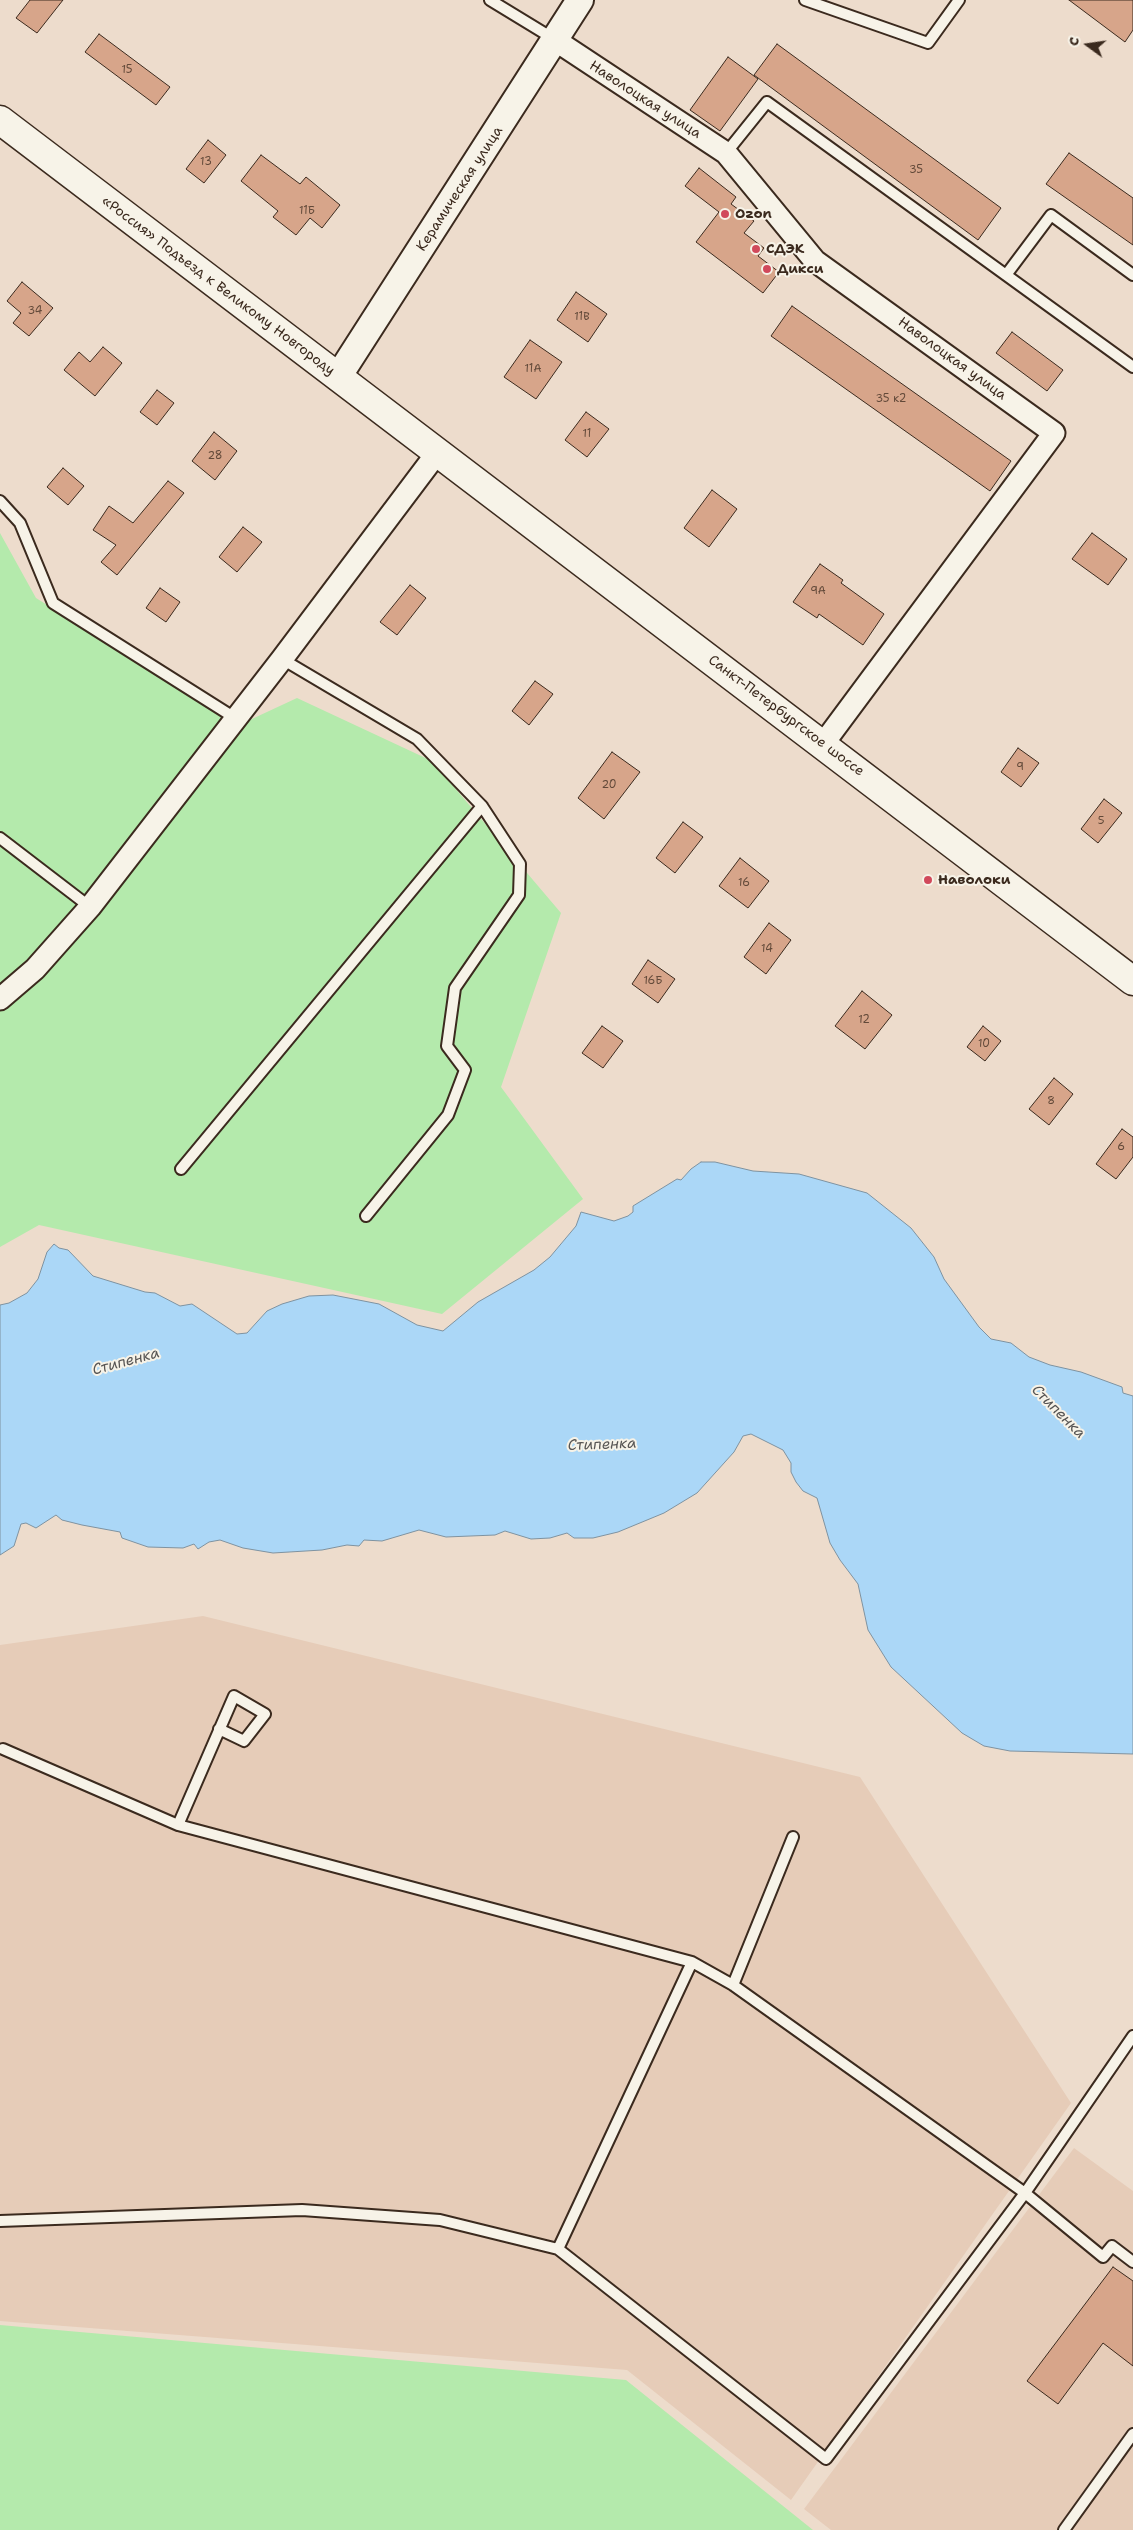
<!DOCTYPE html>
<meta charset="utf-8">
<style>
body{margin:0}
#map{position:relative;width:1133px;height:2530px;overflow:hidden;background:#eddccc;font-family:"Shantell Sans",sans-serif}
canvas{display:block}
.north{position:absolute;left:1063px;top:20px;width:50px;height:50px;-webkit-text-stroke:4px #f7f3e8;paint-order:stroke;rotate:284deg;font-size:14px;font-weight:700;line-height:20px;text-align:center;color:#3b2a1e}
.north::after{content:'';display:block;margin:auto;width:18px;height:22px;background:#3b2a1e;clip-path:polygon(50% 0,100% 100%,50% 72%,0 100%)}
</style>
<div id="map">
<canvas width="1133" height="2530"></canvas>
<div class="north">С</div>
</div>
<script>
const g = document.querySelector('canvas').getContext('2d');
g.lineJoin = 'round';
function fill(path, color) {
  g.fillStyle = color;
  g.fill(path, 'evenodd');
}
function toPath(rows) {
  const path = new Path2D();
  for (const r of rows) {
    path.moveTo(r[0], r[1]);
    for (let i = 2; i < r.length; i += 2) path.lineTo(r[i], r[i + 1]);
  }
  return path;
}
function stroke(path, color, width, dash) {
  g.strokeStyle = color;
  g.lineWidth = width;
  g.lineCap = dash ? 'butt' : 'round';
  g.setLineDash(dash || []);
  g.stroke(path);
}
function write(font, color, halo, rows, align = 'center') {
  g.font = font + ' "Shantell Sans",sans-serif';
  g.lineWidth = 4;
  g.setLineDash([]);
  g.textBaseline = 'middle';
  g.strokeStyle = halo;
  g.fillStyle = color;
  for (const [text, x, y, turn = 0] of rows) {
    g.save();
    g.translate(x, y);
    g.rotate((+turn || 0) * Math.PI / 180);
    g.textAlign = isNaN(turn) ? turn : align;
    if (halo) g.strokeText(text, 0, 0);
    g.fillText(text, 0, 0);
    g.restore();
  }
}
fill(toPath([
 [203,1616,860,1777,1071,2103,791,2500,627,2370,0,2321,0,1645],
 [1074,2148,1133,2191,1133,2530,831,2530,804,2509]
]), '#e6ccb8');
fill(toPath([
 [0,533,36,598,239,725,297,698,432,761,561,913,501,1087,583,1199,442,1314,39,1225,0,1247],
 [0,2325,626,2380,813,2530,0,2530]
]), '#b4eaac');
const water = toPath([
 [701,1162,715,1162,753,1171,799,1174,867,1193,911,1228,934,1257,944,1279,979,1327,991,1339,1011,1343,1029,1357,1050,1365,1081,1372,1122,1387,1123,1393,1133,1396,1133,1754,1010,1751,984,1746,962,1733,891,1667,868,1630,858,1584,840,1560,830,1543,817,1498,803,1491,796,1482,791,1472,791,1463,783,1450,751,1434,743,1436,734,1452,697,1493,664,1513,618,1532,593,1538,574,1538,567,1533,550,1538,531,1539,505,1531,495,1535,446,1537,419,1530,382,1541,364,1540,359,1546,347,1545,322,1550,273,1553,243,1548,220,1540,209,1542,198,1549,194,1544,183,1548,148,1547,122,1538,120,1532,82,1525,62,1520,56,1515,36,1528,26,1523,21,1524,14,1546,0,1555,0,1305,9,1303,27,1293,38,1279,47,1252,54,1244,59,1248,68,1250,93,1276,145,1292,155,1293,180,1306,192,1304,237,1334,247,1333,267,1311,282,1304,309,1296,333,1295,379,1304,417,1325,443,1331,478,1302,534,1270,550,1257,576,1226,581,1212,614,1221,628,1216,633,1212,633,1206,677,1179,681,1180,691,1169,701,1162]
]);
fill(water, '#abd7f7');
stroke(water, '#7e92a0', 1);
const building = toPath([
 [30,0,63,0,37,33,16,18,30,0],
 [1069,0,1133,0,1133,30,1125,42,1069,0],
 [99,34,170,87,156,105,85,52,99,34],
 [777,44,1001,208,978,240,754,75,777,44],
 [728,57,758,79,720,131,690,110,728,57],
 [208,140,226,155,204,183,186,169,208,140],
 [1069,153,1133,198,1133,245,1046,184,1069,153],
 [261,155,300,184,306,177,340,205,322,228,310,218,296,235,273,217,278,211,241,181,261,155],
 [699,168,736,197,731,204,754,221,744,233,764,248,758,256,779,272,763,293,696,242,719,212,685,186,699,168],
 [22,282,53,308,29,336,13,323,21,313,7,301,22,282],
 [576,292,607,314,588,342,557,320,576,292],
 [792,306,1011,461,990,491,771,336,792,306],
 [1012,332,1063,370,1047,391,996,353,1012,332],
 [530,340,562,362,536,399,504,377,530,340],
 [103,347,122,363,95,396,64,370,79,352,90,362,103,347],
 [157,390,174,403,157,425,140,412,157,390],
 [586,412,609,429,587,457,565,440,586,412],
 [214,432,237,451,215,480,192,461,214,432],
 [63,468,84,486,68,505,47,487,63,468],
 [168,481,184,493,117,575,101,562,116,545,93,530,109,506,133,523,168,481],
 [712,490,737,509,709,547,684,528,712,490],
 [243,527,262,542,237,572,219,557,243,527],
 [1092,533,1127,559,1108,585,1072,559,1092,533],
 [820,564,843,580,841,583,884,614,863,645,819,614,817,618,793,602,820,564],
 [410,585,426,598,397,635,380,622,410,585],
 [160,588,180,602,166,622,146,608,160,588],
 [535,681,553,694,529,725,512,711,535,681],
 [1018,748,1039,763,1021,787,1001,772,1018,748],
 [612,752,640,772,604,819,578,798,612,752],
 [1104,799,1122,813,1098,843,1081,829,1104,799],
 [683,822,703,837,675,873,656,858,683,822],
 [740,858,769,881,748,908,719,886,740,858],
 [769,923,791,940,766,974,744,957,769,923],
 [648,960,675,979,658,1003,632,984,648,960],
 [862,991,892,1015,865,1049,835,1026,862,991],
 [602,1026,623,1041,603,1068,582,1053,602,1026],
 [983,1026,1001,1041,985,1061,967,1047,983,1026],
 [1054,1078,1073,1094,1049,1125,1029,1109,1054,1078],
 [1122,1129,1133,1137,1133,1157,1116,1179,1096,1164,1122,1129],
 [1113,2267,1133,2281,1133,2366,1103,2343,1058,2404,1027,2381,1113,2267]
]);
fill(building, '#d7a58a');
stroke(building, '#3b2a1e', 1);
const service = toPath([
 [490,0,554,39],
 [805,0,928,43,959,0],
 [726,153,767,102,1133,367],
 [1006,275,1051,215,1133,275],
 [0,501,20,523,53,603,235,718],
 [282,659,417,739,482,806,520,864,519,895,455,988,447,1046,465,1070,448,1115,366,1216],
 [0,838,90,907],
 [181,1169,482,806],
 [3,1749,178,1825,692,1962,733,1985,1025,2193,1103,2257,1112,2246,1133,2262],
 [178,1825,234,1696,265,1714,244,1741,219,1729],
 [733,1985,793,1837],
 [0,2221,302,2210,440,2220,558,2249,826,2459,1025,2193,1133,2036],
 [558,2249,692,1962],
 [1064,2530,1133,2434]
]);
const minor = toPath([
 [555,40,726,153,815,261,1054,433,823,744],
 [0,999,35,969,90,907,282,659,437,453]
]);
const tertiary = toPath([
 [338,377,580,0]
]);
const primary = toPath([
 [0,120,1133,981]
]);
stroke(service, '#3b2a1e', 14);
stroke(minor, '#3b2a1e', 25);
stroke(tertiary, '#3b2a1e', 30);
stroke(primary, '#3b2a1e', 31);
stroke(service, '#f7f3e8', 10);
stroke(minor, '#f7f3e8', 21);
stroke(tertiary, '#f7f3e8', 26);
stroke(primary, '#f7f3e8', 28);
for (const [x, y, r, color] of [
 [725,214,5,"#d1495b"],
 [756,249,5,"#d1495b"],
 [767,269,5,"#d1495b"],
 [928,880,5,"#d1495b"]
]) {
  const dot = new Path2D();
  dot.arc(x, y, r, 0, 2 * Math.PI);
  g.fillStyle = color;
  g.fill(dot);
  stroke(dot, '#f7f3e8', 2);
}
write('11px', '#624939', null, [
 ["15",127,70],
 ["13",206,162],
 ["35",916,170],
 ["11Б",307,211],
 ["34",35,311],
 ["11В",582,317],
 ["11А",533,369],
 ["35 к2",891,399],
 ["11",587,434],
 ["28",215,456],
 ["9А",818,591],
 ["9",1020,767],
 ["20",609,785],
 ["5",1101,821],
 ["16",744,883],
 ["14",767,949],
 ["16Б",653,981],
 ["12",864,1020],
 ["10",984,1044],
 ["8",1051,1101],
 ["6",1121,1147]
]);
write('14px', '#3b2a1e', '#f7f3e8', [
 ["Наволоцкая улица",645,100,33],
 ["Керамическая улица",460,189,-57],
 ["«Россия» Подъезд к Великому Новгороду",218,286,37],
 ["Наволоцкая улица",952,359,36],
 ["Санкт-Петербургское шоссе",786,716,37]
]);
write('bold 14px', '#3b2a1e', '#f7f3e8', [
 ["Ozon",735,214],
 ["СДЭК",766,249],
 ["Дикси",777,269],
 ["Наволоки",938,880]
], 'left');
write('italic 15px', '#575554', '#f7f3e8', [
 ["Стипенка",126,1362,-15],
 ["Стипенка",1058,1412,45],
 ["Стипенка",602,1445,-2]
]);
</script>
